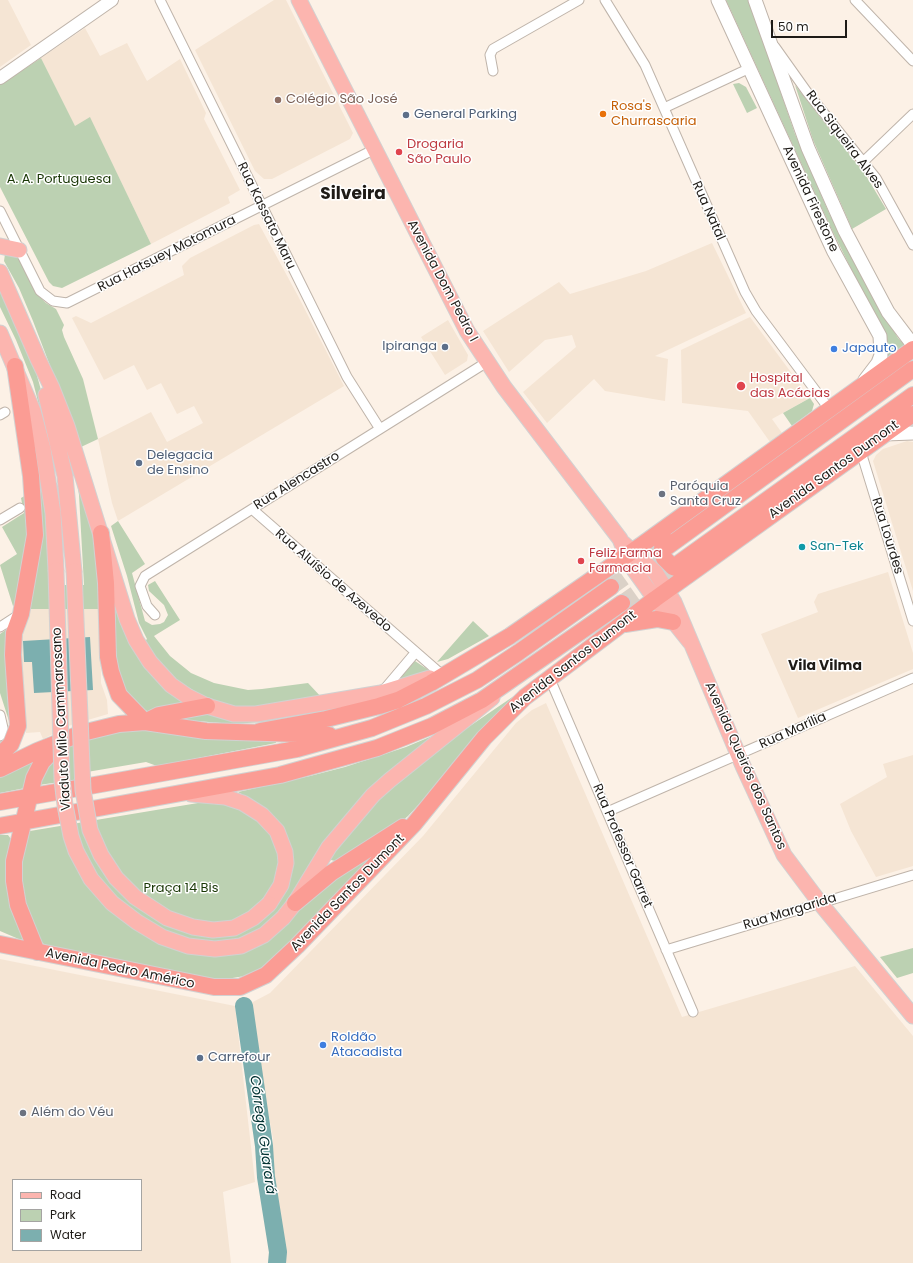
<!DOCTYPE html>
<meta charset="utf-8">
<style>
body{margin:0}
#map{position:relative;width:913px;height:1263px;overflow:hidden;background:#fcf1e6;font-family:Poppins,sans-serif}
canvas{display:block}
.legend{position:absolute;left:12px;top:1179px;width:130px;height:72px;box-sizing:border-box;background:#fff;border:1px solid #a5a4a2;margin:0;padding:5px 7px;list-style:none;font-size:12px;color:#1e1b17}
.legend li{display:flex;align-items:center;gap:8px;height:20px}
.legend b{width:20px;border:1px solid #a5a4a2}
.scale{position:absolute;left:771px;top:20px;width:76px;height:18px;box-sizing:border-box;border:2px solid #1e1b17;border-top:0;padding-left:5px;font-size:12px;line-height:14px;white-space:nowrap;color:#1e1b17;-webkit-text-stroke:3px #fff;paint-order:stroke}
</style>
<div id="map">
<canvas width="913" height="1263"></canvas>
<ul class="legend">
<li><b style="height:5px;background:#fcb5af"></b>Road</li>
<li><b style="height:11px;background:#bcd1b2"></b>Park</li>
<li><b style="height:11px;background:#7cafaf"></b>Water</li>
</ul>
<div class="scale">50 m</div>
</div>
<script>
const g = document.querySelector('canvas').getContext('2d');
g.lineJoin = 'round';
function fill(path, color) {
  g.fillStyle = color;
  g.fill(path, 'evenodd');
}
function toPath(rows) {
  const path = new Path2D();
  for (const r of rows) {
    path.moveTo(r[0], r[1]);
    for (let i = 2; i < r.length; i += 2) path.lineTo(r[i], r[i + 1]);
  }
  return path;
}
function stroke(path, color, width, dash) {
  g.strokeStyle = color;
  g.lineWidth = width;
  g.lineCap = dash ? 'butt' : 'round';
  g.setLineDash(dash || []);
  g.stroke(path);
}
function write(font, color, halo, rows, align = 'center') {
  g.font = font + ' Poppins,sans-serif';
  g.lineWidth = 3;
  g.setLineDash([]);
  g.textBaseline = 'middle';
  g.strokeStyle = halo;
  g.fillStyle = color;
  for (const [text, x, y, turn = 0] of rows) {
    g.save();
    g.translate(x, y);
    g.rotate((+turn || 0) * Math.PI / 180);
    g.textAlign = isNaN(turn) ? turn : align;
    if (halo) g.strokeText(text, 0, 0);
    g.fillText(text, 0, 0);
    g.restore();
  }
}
fill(toPath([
 [0,0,8,0,31,45,0,67],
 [274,0,286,0,353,133,350,139,272,179,264,179,255,171,195,50],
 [85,28,100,56,127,43,147,81,180,59,206,113,204,119,240,190,228,197,230,203,151,244,90,118,75,127,41,58],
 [259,224,298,296,344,386,118,521,112,503,98,439,151,412,167,442,203,423,194,406,177,414,161,383,147,390,134,365,104,380,72,318,76,316,91,323,184,275,182,266,190,258,254,225],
 [712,243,746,313,655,356,668,359,665,401,605,391,594,379,547,423,523,392,576,347,572,335,545,340,509,372,483,331,559,282,570,294,646,271],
 [750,317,810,398,772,419,782,433,770,442,748,411,682,403,681,350],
 [448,320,468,355,467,361,445,375,421,337],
 [907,441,913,442,913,591,873,461,876,455,883,449],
 [888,572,913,653,913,669,798,718,761,634,818,612,814,602,818,594],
 [30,609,100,609,101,683,107,700,108,714,71,725,43,739,40,732,26,733,19,647,20,637],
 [546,703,682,1017,855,966,913,1036,913,1263,284,1263,279,1207,273,1176,273,1138,253,1033,251,1003,270,993,423,836,516,723,532,710],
 [913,755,913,866,876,877,851,831,840,804,887,777,883,764],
 [0,959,235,1006,255,1182,223,1192,231,1263,0,1263],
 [13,1180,141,1180,141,1250,13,1250]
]), '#f5e5d4');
fill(toPath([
 [726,0,749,0,795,134,829,213,880,308,898,338,906,346,885,362,859,285,831,228],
 [41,58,75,126,90,117,151,244,62,288,53,286,49,282,0,187,0,85],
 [739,83,746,87,757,108,747,113,733,84],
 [795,85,865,174,886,209,852,229,813,140],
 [12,252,19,258,38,295,46,303,56,309,64,325,62,330,64,337,83,379,98,439,81,447,33,321,19,288,4,261,5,254],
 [0,285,34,365,48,415,60,467,55,468,33,382,16,340,0,307],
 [810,398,814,404,812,411,792,426,783,413],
 [36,458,42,476,47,530,49,585,84,585,79,495,75,468,97,541,100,609,30,609,42,523],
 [28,494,29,523,19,602,13,606,0,565,17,554,2,527,24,513,21,498],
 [118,521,145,564,132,573,145,621,152,625,160,624,164,622,168,615,164,605,149,591,148,585,155,581,180,620,154,636,170,656,191,673,214,683,248,690,262,689,308,683,323,699,291,705,241,708,210,700,179,682,156,658,145,641,147,639,139,623,127,576,111,526],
 [113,600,158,679,261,720,279,719,348,706,289,720,233,724,161,718,145,710,129,695,122,684,117,665],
 [473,621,489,636,448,659,437,662],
 [7,629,13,723,9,735,0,748,0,742,6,737,10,729,9,721,0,693,0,634],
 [415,661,430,671,396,682],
 [530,685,408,816,386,835,335,861,331,860,331,857,353,821,432,752],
 [141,730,275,739,276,743,157,766,146,762,87,772,80,779,39,785,43,771,65,748,88,738,118,731],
 [444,731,320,853,278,913,301,903,395,836,274,961,265,967,245,976,220,980,187,975,45,945,40,941,22,893,21,863,27,834,30,831,204,802,218,801,250,812,274,838,293,868,291,847,284,832,267,812,257,803,238,792,310,776,345,767,406,747],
 [36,757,25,788,0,793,0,773],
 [0,835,8,835,11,839,24,938,21,940,0,931],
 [913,948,913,973,897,978,880,957]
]), '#bcd1b2');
fill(toPath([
 [90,637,93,690,34,693,32,662,24,662,23,641]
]), '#7cafaf');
stroke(toPath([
 [244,1006,264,1146,266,1177,278,1252,277,1263]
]), '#7cafaf', 18);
stroke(toPath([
 [611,587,667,547],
 [622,603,679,563]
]), '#dbd1c7', 16, [16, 8]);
const minor = toPath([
 [160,0,347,377,380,429],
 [605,0,645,65,745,292,756,311,830,410],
 [855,0,913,61],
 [775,47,807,92,876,178,913,245],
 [493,71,490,55,493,49,579,0],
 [664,108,750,68],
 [863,162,913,114],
 [0,211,40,291,53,301,67,303,375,149],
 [0,415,5,412],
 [861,452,913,621],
 [252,509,441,674],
 [0,520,20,508],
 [155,615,147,606,140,586,145,576,487,362],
 [0,627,20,614],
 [550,679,693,1012],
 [382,692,415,653],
 [0,715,3,728,0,736],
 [607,812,913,678],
 [666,950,913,875]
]);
const tertiary = toPath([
 [0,78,112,0]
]);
const secondary = toPath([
 [718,0,834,252,880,336,881,355,878,363,865,380],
 [755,0,808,148,845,231,888,312,913,345],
 [885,434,913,433]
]);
const primary = toPath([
 [299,0,467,331,504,387,620,539,630,564,650,592,690,642],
 [0,246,19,250],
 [0,272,38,359,52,388,67,426,127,619,136,640,150,662,171,685,187,696,207,706,234,714,256,714,381,693,430,678],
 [0,333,33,411,43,449,53,513,56,570],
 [46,395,65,476,74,571],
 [623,543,655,572,674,602,743,766,784,855,820,903,913,1016],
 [191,794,225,797,243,803,262,815,277,831,285,852,286,863,281,885,269,904],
 [283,918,295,903,329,847,373,795,390,780,492,698]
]);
const trunk = toPath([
 [101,533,106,583,108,657,111,672,119,695,145,722],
 [663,536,662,550,664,558,673,567,686,571],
 [667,547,913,369],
 [679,563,913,395],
 [625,624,657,619,673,622],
 [145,722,159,715,207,706],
 [260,731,326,719,379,706,398,700,431,683,510,636,643,544,913,349],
 [0,755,11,744,18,726,13,655,14,633,21,614,35,535,31,476,15,366],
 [0,769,37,751,82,733,119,724,145,722,206,731,329,735],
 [0,802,297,749,372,728,426,706,477,680,519,652,611,587],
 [0,826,280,775,377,748,432,726,482,700,622,603],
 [295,903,331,873,403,827],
 [0,944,214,987,240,987,266,975,297,946,414,824,484,738,525,697,655,599,913,414],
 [37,952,18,905,14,881,14,861,34,778,42,762,58,745]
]);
stroke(minor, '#bfb4aa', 11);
stroke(tertiary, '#bfb4aa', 14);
stroke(secondary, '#bfb4aa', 15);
stroke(primary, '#d2d1d1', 17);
stroke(trunk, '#d2d1d1', 18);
stroke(minor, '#fff', 9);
stroke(tertiary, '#fff', 12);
stroke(secondary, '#fff', 13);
stroke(primary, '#fcb5af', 15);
stroke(trunk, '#fb9c94', 16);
const primaryBridge = toPath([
 [56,570,62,779,65,805,71,836,76,851,91,879,112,903,137,922,162,937,188,946,215,949,241,946,264,935,283,918],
 [74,571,83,790,90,830,101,855,116,878,135,897,167,918,193,927,213,930,234,928,253,918,269,904]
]);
stroke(primaryBridge, '#d2d1d1', 17, []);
stroke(primaryBridge, '#fcb5af', 15);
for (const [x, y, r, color] of [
 [278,100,4,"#8d6e63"],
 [603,114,4,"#e8710a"],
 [406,115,4,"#5c6f8a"],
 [399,152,4,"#e0444e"],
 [445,347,4,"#5c6f8a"],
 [834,349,4,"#3f7fe0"],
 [741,386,5,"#e0444e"],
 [139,463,4,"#5c6f8a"],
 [662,494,4,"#6b7280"],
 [802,547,4,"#0f9aa8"],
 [581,561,4,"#e0444e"],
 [323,1045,4,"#3f7fe0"],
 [200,1058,4,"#5c6f8a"],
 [23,1113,4,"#6b7280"]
]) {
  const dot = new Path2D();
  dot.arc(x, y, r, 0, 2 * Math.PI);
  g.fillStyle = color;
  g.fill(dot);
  stroke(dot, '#fff', 1.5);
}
write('13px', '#785e54', '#fff', [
 ["Colégio São José",286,100]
], 'left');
write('13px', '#c56008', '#fff', [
 ["Rosa's",611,107],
 ["Churrascaria",611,122]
], 'left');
write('13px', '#4e5e75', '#fff', [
 ["General Parking",414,115],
 ["Ipiranga",437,347,"right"],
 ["Delegacia",147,456],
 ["de Ensino",147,471],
 ["Carrefour",208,1058]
], 'left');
write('13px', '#1e1b17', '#fff', [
 ["Rua Siqueira Alves",844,140,53],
 ["Avenida Firestone",810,199,65],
 ["Rua Natal",708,211,66],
 ["Rua Kassato Maru",266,216,64],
 ["Rua Hatsuey Motomura",167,254,-27],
 ["Avenida Dom Pedro I",442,281,62],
 ["Avenida Santos Dumont",834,470,-36],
 ["Rua Alencastro",297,481,-32],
 ["Rua Lourdes",887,536,73],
 ["Rua Aluísio de Azevedo",333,581,41],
 ["Avenida Santos Dumont",573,662,-38],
 ["Viaduto Milo Cammarosano",62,719,-93],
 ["Rua Marília",793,731,-24],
 ["Avenida Queirós dos Santos",745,766,66],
 ["Rua Professor Garret",622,846,67],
 ["Avenida Santos Dumont",348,893,-46],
 ["Rua Margarida",790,912,-17],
 ["Avenida Pedro Américo",120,969,12]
]);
write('13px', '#be3a42', '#fff', [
 ["Drogaria",407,145],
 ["São Paulo",407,160],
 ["Hospital",750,379],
 ["das Acácias",750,394],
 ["Feliz Farma",589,554],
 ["Farmacia",589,569]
], 'left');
write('13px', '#193705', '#fff', [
 ["A. A. Portuguesa",59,180],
 ["Praça 14 Bis",181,889]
]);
write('13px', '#366cbe', '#fff', [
 ["Japauto",842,349],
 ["Roldão",331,1038],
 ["Atacadista",331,1053]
], 'left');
write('13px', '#5b616d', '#fff', [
 ["Paróquia",670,487],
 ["Santa Cruz",670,502],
 ["Além do Véu",31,1113]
], 'left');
write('13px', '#0d838f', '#fff', [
 ["San-Tek",810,547]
], 'left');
write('bold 14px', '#1e1b17', '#fff', [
 ["Vila Vilma",825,666]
]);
write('italic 14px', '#003131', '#fff', [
 ["Córrego Guarará",262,1135,82]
]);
write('bold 17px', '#1e1b17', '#fff', [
 ["Silveira",353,195]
]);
</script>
